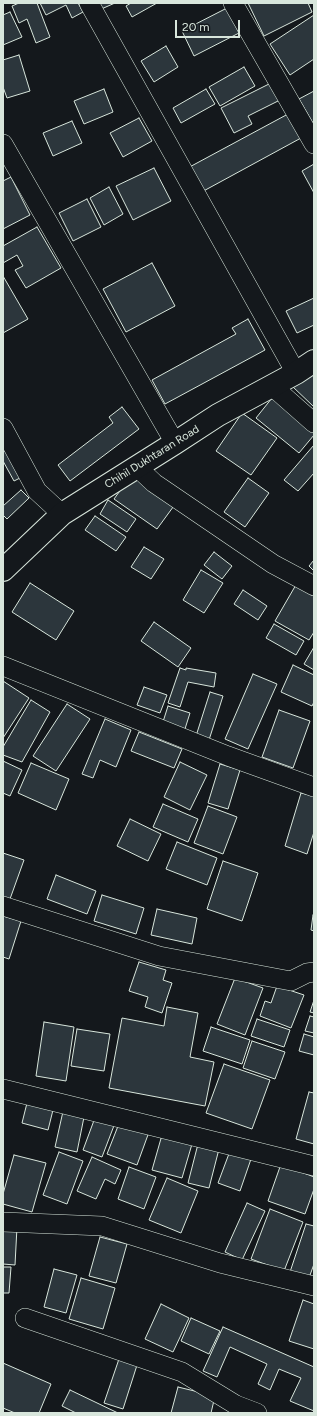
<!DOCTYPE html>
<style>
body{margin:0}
#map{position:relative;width:317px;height:1416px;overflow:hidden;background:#14181c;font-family:Figtree,sans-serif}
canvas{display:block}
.frame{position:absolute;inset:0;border:4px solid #d8e6dc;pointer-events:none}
.scale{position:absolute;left:175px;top:20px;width:65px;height:18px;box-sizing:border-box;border:2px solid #d8e6dc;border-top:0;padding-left:5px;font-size:12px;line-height:14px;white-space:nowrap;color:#d8e6dc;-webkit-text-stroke:3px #14181c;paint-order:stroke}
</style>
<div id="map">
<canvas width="317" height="1416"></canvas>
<div class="frame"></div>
<div class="scale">20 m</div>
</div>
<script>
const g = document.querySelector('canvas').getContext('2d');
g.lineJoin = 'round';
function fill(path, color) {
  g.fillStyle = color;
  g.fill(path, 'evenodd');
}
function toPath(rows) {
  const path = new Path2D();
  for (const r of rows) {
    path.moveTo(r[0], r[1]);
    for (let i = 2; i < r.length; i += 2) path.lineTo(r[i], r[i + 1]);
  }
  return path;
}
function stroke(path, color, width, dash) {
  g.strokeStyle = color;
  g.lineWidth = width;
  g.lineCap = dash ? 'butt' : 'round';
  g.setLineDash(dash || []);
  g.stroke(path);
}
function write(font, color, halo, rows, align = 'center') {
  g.font = font + ' Figtree,sans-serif';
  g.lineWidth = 3;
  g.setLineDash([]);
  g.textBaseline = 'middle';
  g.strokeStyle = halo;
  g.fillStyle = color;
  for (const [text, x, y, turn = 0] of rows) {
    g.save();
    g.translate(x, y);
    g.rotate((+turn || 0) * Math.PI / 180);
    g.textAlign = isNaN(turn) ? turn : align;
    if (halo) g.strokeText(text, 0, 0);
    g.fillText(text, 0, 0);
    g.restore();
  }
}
const building = toPath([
 [19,3,37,3,50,37,36,43,27,19,19,23,12,6,19,3],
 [40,3,78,3,83,12,72,18,66,5,46,15,40,3],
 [96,3,115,3,99,10,96,3],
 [131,3,157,3,132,17,126,6,131,3],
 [248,3,308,3,312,12,264,36,248,3],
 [227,8,239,33,194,56,182,31,227,8],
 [10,12,22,37,3,45,3,15,10,12],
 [314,15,314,59,290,75,270,44,314,15],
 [166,46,178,67,154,82,141,61,166,46],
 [19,55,30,91,7,98,3,87,3,60,19,55],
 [244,67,255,86,220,106,209,87,244,67],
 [271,83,280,100,248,116,252,124,234,133,221,108,271,83],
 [104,89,113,112,84,124,74,101,104,89],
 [206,89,215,104,181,123,173,108,206,89],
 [314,91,314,125,299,99,314,91],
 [288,114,301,138,198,194,184,170,288,114],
 [139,118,152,141,123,157,110,133,139,118],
 [72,121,82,143,53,156,43,133,72,121],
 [314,164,314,193,302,171,314,164],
 [154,168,171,201,133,220,116,186,154,168],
 [11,177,30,215,3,229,3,181,11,177],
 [109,187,123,214,104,225,90,198,109,187],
 [87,199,101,227,73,241,59,213,87,199],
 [37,227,61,268,26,288,15,270,23,266,17,255,3,263,3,246,37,227],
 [152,263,175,306,126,332,103,289,152,263],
 [3,276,28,319,3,333,3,276],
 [314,298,314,325,297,333,286,311,314,298],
 [248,319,265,350,165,404,152,380,236,334,232,328,248,319],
 [314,374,314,407,292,386,314,374],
 [272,398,314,433,314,435,299,453,256,418,272,398],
 [122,407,139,429,70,481,58,465,113,423,109,417,122,407],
 [242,413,277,438,251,475,216,451,242,413],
 [314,445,314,473,298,491,284,480,314,445],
 [10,448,26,475,14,481,3,461,3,452,10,448],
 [133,473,176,503,157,529,114,499,133,473],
 [248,478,269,493,245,527,224,512,248,478],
 [21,490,29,498,7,519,3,515,3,506,21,490],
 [108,500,136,519,127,532,100,514,108,500],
 [95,516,126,537,116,551,85,530,95,516],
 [144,547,164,559,151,579,131,567,144,547],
 [214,552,232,566,222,579,204,565,214,552],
 [314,560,314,571,309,566,314,560],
 [201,570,223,583,204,613,183,600,201,570],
 [30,583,74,611,56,640,12,612,30,583],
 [297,583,314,593,314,632,309,640,275,621,297,583],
 [243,590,267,606,258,620,234,604,243,590],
 [154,622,191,648,178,667,141,641,154,622],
 [274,624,304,641,296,655,266,638,274,624],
 [314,647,314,670,304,664,314,647],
 [293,665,314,675,314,702,312,706,281,692,293,665],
 [180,668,186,670,186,668,216,673,214,687,188,682,180,707,168,703,180,668],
 [253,674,277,684,248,749,225,739,253,674],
 [3,681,29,698,3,738,3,681],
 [144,687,167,695,160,713,137,705,144,687],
 [210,692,223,696,209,740,196,736,210,692],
 [31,700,50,712,22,762,3,755,3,747,31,700],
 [67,704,90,719,56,771,33,756,67,704],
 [168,706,190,713,184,732,162,725,168,706],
 [279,710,310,721,293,768,262,757,279,710],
 [105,719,131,730,116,767,100,760,93,778,82,774,105,719],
 [139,732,182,749,174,768,131,751,139,732],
 [3,761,22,770,10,796,3,793,3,761],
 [180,762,207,775,190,810,164,797,180,762],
 [31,763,69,779,56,810,18,793,31,763],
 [220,764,240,770,228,809,208,803,220,764],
 [301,793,314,796,314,832,307,854,285,846,301,793],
 [163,804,198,819,188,842,153,827,163,804],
 [208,806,237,817,223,854,194,843,208,806],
 [130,819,161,834,148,861,117,846,130,819],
 [177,842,217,858,207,885,166,869,177,842],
 [3,853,24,860,10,899,3,897,3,853],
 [223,861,258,873,242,921,207,909,223,861],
 [56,875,96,891,87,914,47,899,56,875],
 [102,895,144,908,136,934,94,921,102,895],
 [157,909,197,918,192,944,151,935,157,909],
 [313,915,314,915,314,931,311,930,313,915],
 [3,916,21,921,9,959,3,957,3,916],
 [139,962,166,970,163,980,172,983,162,1013,145,1007,148,997,129,991,139,962],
 [235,978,263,988,245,1035,217,1024,235,978],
 [277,986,304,995,291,1028,260,1016,265,1001,271,1003,277,986],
 [314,1000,314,1013,310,1012,314,1000],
 [167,1007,198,1013,190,1057,214,1062,205,1106,109,1088,122,1018,164,1026,167,1007],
 [310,1016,314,1017,314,1033,305,1031,310,1016],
 [257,1019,290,1030,284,1047,251,1036,257,1019],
 [44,1022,74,1027,66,1081,36,1076,44,1022],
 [211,1027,250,1040,242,1064,203,1051,211,1027],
 [77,1029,110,1034,104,1071,71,1066,77,1029],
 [304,1034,314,1037,314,1055,299,1051,304,1034],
 [252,1041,285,1052,275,1079,243,1068,252,1041],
 [224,1064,270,1080,252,1129,206,1113,224,1064],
 [309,1092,314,1093,314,1144,296,1139,309,1092],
 [28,1099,54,1106,48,1130,22,1123,28,1099],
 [64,1107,85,1112,77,1152,55,1147,64,1107],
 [96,1115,115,1123,102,1157,83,1150,96,1115],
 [120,1121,149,1132,137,1165,107,1154,120,1121],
 [162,1135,192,1144,182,1178,152,1170,162,1135],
 [198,1144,219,1149,209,1188,188,1183,198,1144],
 [230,1151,251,1159,240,1191,218,1183,230,1151],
 [59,1152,83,1161,67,1204,43,1195,59,1152],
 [14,1155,46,1163,32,1212,3,1204,3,1194,14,1155],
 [92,1157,121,1170,115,1184,105,1179,96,1199,77,1191,92,1157],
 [281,1164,314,1177,314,1189,305,1214,268,1201,281,1164],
 [129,1167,156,1177,144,1209,118,1199,129,1167],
 [167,1178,198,1191,181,1233,149,1220,167,1178],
 [247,1203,265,1211,242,1260,225,1252,247,1203],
 [270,1209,303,1222,284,1271,251,1259,270,1209],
 [306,1224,314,1226,314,1264,309,1278,290,1272,306,1224],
 [3,1227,17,1227,15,1265,3,1264,3,1227],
 [100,1237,127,1244,116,1283,89,1276,100,1237],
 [3,1267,11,1267,9,1293,3,1293,3,1267],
 [54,1269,77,1275,66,1313,44,1307,54,1269],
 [81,1278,115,1288,103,1329,69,1319,81,1278],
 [303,1300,314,1304,314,1349,289,1341,303,1300],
 [161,1304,189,1318,173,1352,145,1339,161,1304],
 [191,1318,220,1331,209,1354,181,1341,191,1318],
 [223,1327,314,1367,314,1411,290,1401,301,1378,279,1369,270,1390,258,1384,267,1364,230,1347,217,1377,203,1371,223,1327],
 [120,1356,138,1362,123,1409,104,1403,120,1356],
 [3,1363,51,1384,39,1413,15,1413,3,1408,3,1363],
 [178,1387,215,1396,211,1413,171,1413,178,1387],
 [70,1390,118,1413,76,1413,62,1406,70,1390]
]);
fill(building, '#2c363c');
stroke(building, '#d8e6dc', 1);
const minor = toPath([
 [89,3,296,373],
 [233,3,314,144],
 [3,144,175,443],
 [272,386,314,423],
 [3,428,37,491,62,514],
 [137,467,154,483,273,564,314,586],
 [3,666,228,756,314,787],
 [3,906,159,956,291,981,307,973,314,972],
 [3,1089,314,1166],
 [3,1222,102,1226,220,1263,314,1286],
 [25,1318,182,1372,236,1405,257,1413]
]);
const tertiary = toPath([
 [3,570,62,514,175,443,218,415,296,373,314,361]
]);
stroke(minor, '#d8e6dc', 20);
stroke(tertiary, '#d8e6dc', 24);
stroke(minor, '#14181c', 19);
stroke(tertiary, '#14181c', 22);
write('11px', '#d8e6dc', '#14181c', [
 ["Chihil Dukhtaran Road",152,457,-32]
]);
</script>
